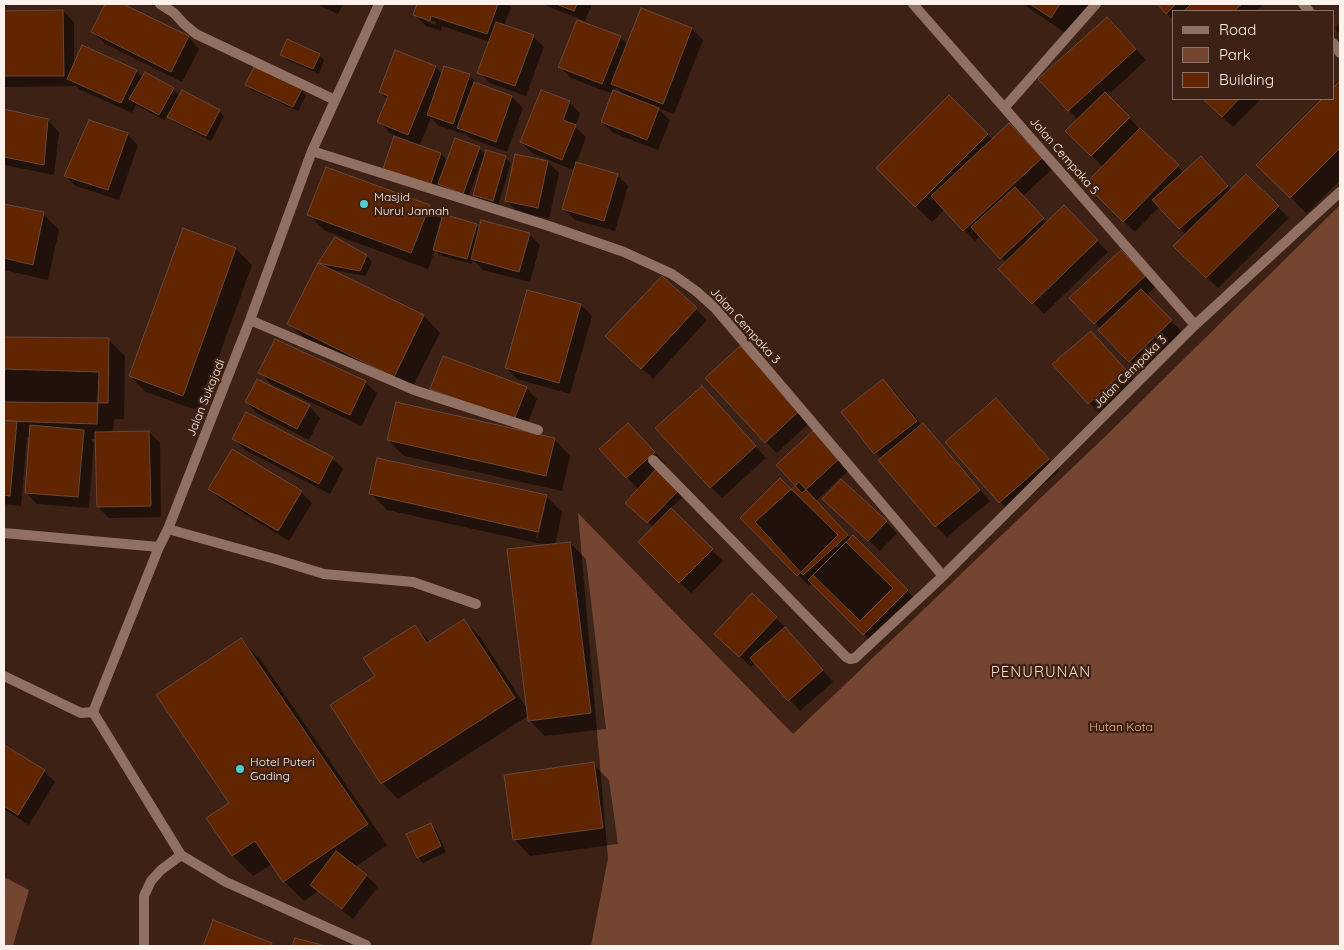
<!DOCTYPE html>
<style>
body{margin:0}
#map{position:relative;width:1344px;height:950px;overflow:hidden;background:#3d2114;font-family:Quicksand,sans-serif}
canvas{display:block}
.frame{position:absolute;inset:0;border:5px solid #fdf1ec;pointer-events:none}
.legend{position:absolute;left:1172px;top:10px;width:162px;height:90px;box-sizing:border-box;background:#3d2114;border:1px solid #8a746a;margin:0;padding:6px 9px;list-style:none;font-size:15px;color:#fdf1ec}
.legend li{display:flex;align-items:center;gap:10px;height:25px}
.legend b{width:25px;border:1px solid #8a746a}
</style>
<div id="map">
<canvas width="1344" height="950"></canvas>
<div class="frame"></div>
<ul class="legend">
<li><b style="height:6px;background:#8f7063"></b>Road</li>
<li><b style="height:14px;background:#744631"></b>Park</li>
<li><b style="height:14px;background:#612501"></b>Building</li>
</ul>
</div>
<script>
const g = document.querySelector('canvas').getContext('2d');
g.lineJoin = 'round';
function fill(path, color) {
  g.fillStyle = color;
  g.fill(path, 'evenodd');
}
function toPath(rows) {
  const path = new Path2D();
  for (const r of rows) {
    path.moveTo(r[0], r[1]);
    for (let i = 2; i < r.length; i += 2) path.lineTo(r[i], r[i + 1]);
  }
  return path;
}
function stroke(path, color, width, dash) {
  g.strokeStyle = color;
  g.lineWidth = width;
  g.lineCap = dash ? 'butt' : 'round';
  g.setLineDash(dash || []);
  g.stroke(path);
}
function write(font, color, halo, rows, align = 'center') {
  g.font = font + ' Quicksand,sans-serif';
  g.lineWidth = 4.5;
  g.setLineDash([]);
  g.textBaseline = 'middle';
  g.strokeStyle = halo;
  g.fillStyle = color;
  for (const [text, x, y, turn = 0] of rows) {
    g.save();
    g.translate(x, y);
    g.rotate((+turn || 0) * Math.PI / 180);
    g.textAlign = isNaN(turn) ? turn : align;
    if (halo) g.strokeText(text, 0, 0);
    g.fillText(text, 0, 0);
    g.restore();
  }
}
fill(toPath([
 [1340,205,1340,946,591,946,608,858,578,513,793,734,1113,429],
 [4,877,29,890,13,946,4,946]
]), '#744631');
fill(toPath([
 [107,4,120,4,188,37,199,49,182,82,104,43,93,32],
 [317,4,343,4,338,14],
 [418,4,508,4,511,7,504,26,533,36,544,47,526,96,490,83,479,72,490,42,442,26,441,31,426,26,415,15],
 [426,19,436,22,435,25,426,21],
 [542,4,592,4,585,21],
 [1023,4,1095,4,1071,37],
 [1158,4,1264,4,1256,11,1173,11,1173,19],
 [63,11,74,22,74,65,136,71,143,78,173,89,180,96,219,111,224,116,211,141,174,122,167,115,164,120,136,105,132,113,79,89,76,86,4,87,4,12],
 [1340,23,1340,34,1335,28],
 [692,29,703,40,674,114,657,108,670,120,658,150,613,133,602,122,613,94,571,78,560,67,620,38,628,45],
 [616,87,625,96,614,92],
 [1118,29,1146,60,1107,96,1184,173,1212,169,1231,190,1246,176,1289,218,1218,288,1175,246,1186,235,1160,206,1135,232,1086,184,1103,167,1067,131,1078,120,1069,110],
 [282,54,319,55,324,60,319,74,287,60],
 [435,67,443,74,445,67,470,76,479,85,512,97,523,108,507,152,470,138,464,133,464,134,439,126,431,118,419,146,441,154,448,161,479,148,486,155,505,157,511,163,498,205,479,200,474,195,483,164,481,163,468,198,384,169,396,136,390,133,379,122,388,100,380,92],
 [1340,83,1340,180,1307,214,1258,165,1324,99,1333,99,1333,90],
 [247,85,301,90,306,95,298,111,252,90],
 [949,97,993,140,1020,136,1052,169,1023,196,1047,223,1064,207,1108,252,1044,314,1000,269,1006,263,981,235,975,241,945,209,932,222,877,168],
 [1204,99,1261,99,1233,127],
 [569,102,580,113,575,127,586,137,576,164,617,175,628,186,615,231,575,220,564,209,575,171,532,153,521,142],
 [4,110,48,121,59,132,54,175,4,165],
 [127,134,138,145,119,200,76,186,65,175],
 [548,162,559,173,549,219,517,211,506,200],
 [4,205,43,214,59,230,48,280,4,270],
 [429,206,443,220,476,225,480,229,529,234,540,245,530,282,483,270,473,260,472,264,439,255,435,250,428,269,325,231,309,215],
 [335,239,367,256,372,262,365,276,328,269,424,316,440,333,410,392,305,339,289,323,319,263],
 [236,249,252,265,199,411,146,392,130,376],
 [1132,263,1155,287,1146,296,1182,332,1141,372,1099,330,1101,329,1071,298],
 [662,277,707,320,653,379,618,347],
 [581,305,592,316,570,394,517,379,506,368],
 [4,338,108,339,125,356,124,419,114,419,113,433,149,432,160,443,161,517,109,518,98,507,96,439,91,439,94,442,89,508,37,504,26,493,31,437,27,437,21,506,4,504],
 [1101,343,1136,382,1100,414,1054,364],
 [740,348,810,422,777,453,766,442],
 [260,372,365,382,377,393,362,426,271,384],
 [883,380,894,391,922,425,933,436,990,501,947,537,936,526,880,461,882,459,843,412],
 [432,388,526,388,537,399,525,430,443,399],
 [713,399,766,458,722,498,711,487],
 [246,402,309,406,320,418,309,440,257,413],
 [1007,411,1059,471,1011,513,1000,502],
 [813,433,849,470,816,501,851,539,853,537,918,602,875,645,812,583,809,586,742,518,791,491,797,486],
 [639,436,665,463,656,471,683,496,670,509,723,561,691,593,639,542,654,528,627,503,639,490,627,477],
 [234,439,332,458,343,469,330,494,245,450],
 [554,439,570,456,562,491,404,456,388,440],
 [209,488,301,492,312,503,289,541,220,499],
 [371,494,546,496,562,512,555,545,570,543,586,559,606,729,545,736,529,720,528,716,398,799,382,783,377,677,415,626,430,642,464,621,480,637,528,710,546,545,387,510],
 [543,506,545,506,538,538,536,538],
 [835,510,886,522,897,533,880,551],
 [752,595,787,629,833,682,800,711,756,662,751,667,727,644],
 [241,640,261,660,387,845,355,867,367,876,378,887,353,919,318,891,304,901,284,881,272,864,253,876,233,856,208,818,231,804],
 [4,747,44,771,55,782,29,825,4,809],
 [593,764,609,780,618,844,530,856,514,839],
 [431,825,436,830,446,852,423,863,418,857],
 [214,922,272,944,274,946,204,946]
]), '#0007');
const building = toPath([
 [105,4,123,4,189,36,171,72,91,32,105,4],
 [417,4,498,4,487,34,431,16,430,21,413,15,417,4],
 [556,4,577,4,574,11,556,4],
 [1030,4,1060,4,1051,18,1030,4],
 [1157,4,1176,4,1166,14,1157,4],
 [1191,4,1242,4,1234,11,1184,11,1191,4],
 [641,8,692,28,663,104,611,84,641,8],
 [63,10,64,76,4,76,4,11,63,10],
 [1107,17,1136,49,1068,111,1038,79,1107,17],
 [577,20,621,36,602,84,558,67,577,20],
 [496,22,534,35,515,86,477,73,496,22],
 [287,39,320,54,313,69,280,55,287,39],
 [82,45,137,70,121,103,67,79,82,45],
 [395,50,436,66,408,135,377,122,388,96,379,92,395,50],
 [444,66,470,74,453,124,427,115,444,66],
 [254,67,302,89,293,107,245,85,254,67],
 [145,72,174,88,159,115,129,99,145,72],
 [1340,81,1340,148,1290,198,1256,165,1322,99,1333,99,1333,88,1340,81],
 [474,82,512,96,496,142,457,128,474,82],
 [182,90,220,110,206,136,167,117,182,90],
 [541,90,570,101,563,120,576,125,562,160,520,142,541,90],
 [613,90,659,108,647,140,601,122,613,90],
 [1105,92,1130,117,1091,156,1065,131,1105,92],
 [949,95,988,134,915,207,876,168,949,95],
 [1203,99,1239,99,1222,117,1203,99],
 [4,109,48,119,44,165,4,157,4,109],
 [89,120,128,133,108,190,64,176,89,120],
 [1009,123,1042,158,963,231,931,196,1009,123],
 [1140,128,1179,165,1123,222,1085,184,1140,128],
 [394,136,441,153,430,186,383,169,394,136],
 [455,138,480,147,463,194,438,184,455,138],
 [486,150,506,156,493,201,473,195,486,150],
 [515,154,548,161,538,208,505,201,515,154],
 [1201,156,1228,186,1179,229,1152,200,1201,156],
 [576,162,618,174,604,221,562,209,576,162],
 [326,167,430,205,411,253,307,215,326,167],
 [1246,174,1279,206,1206,278,1173,246,1246,174],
 [1015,187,1044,218,1000,259,971,227,1015,187],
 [4,204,44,212,33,265,4,258,4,204],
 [1064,205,1098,240,1032,304,998,269,1064,205],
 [443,214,477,224,467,259,433,250,443,214],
 [481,220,530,233,519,272,471,259,481,220],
 [183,228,236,248,183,396,129,376,183,228],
 [335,237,367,255,360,271,318,263,335,237],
 [1121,250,1145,276,1094,324,1069,298,1121,250],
 [318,263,424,315,394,377,287,324,318,263],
 [662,276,697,308,641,369,605,336,662,276],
 [1141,289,1172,320,1129,362,1098,330,1141,289],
 [527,290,581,304,559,383,505,368,527,290],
 [1091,331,1126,370,1088,404,1052,364,1091,331],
 [4,337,109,338,108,403,4,402,4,337],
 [275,339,366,381,350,415,258,373,275,339],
 [740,346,800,410,765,443,705,378,740,346],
 [443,356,527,387,514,420,430,389,443,356],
 [4,369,99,372,97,424,4,421,4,369],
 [257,379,310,405,297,429,245,402,257,379],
 [883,379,917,421,874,454,841,412,883,379],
 [702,386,756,446,710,488,655,428,702,386],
 [996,398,1049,459,999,503,945,442,996,398],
 [396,402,555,438,546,476,387,440,396,402],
 [246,412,333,457,319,484,232,439,246,412],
 [4,420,17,421,10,496,4,495,4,420],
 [628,423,655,452,626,478,599,449,628,423],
 [923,423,980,490,935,527,878,460,923,423],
 [30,425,84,430,78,497,25,493,30,425],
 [149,431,151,506,97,507,95,432,149,431],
 [813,431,839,459,802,493,776,465,813,431],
 [232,449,302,491,278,531,208,489,232,449],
 [377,458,547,495,538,532,369,494,377,458],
 [656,469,679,490,647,523,625,503,656,469],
 [780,478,838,535,797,576,740,518,780,478],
 [841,479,887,521,868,541,822,499,841,479],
 [799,482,848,535,803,575,755,522,799,482],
 [671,508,713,549,679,583,638,542,671,508],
 [853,535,908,590,863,635,808,580,853,535],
 [570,542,591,713,528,721,507,549,570,542],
 [846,542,893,588,860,621,813,575,846,542],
 [752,593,777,617,739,657,714,634,752,593],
 [464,619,515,698,381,784,330,705,375,676,363,658,415,625,427,643,464,619],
 [785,627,823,670,788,701,750,658,785,627],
 [241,638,368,824,283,882,255,841,232,856,206,818,229,803,156,695,241,638],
 [4,745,45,770,18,815,4,806,4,745],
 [594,762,603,828,513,840,504,775,594,762],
 [431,823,441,846,417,858,406,834,431,823],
 [336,851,367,875,342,909,310,885,336,851],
 [213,920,272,943,271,946,203,946,213,920],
 [295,938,326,946,292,946,295,938]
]);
fill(building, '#612501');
stroke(building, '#67483a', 1);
stroke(toPath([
 [168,529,275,559,324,574,413,582,476,604],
 [93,712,181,855,226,882,366,945],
 [144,946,144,896,151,881,161,870,181,855]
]), '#8f7063', 10);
stroke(toPath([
 [160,4,174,13,184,24,196,34,335,100],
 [913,4,1195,325],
 [1303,4,1309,11],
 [1333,43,1340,53],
 [1005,107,1096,4],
 [312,151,549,226,624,252,672,274,696,291,715,308,943,576],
 [250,320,414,390,538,430],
 [653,460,846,657,850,659,855,658,943,576,1195,325,1340,192],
 [4,533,159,547],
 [4,676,81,713,93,712,159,547,168,529,250,320,312,151,379,4]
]), '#8f7063', 10);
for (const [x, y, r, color] of [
 [364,204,5,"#52cdcd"],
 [240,769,5,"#52cdcd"]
]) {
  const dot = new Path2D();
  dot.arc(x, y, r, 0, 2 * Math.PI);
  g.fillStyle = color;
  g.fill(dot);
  stroke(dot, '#3d2114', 2);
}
write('12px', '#fdf1ec', '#3d2114', [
 ["Jalan Cempaka 5",1064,156,49],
 ["Jalan Cempaka 3",745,326,48],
 ["Jalan Cempaka 3",1130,372,-45],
 ["Jalan Sukajadi",206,398,-68]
]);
write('12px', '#fdf1ec', '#3d2114', [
 ["Masjid",374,197],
 ["Nurul Jannah",374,211],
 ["Hotel Puteri",250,762],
 ["Gading",250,776]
], 'left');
write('12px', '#f8ab88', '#3d2114', [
 ["Hutan Kota",1121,727]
]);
g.letterSpacing = '1px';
write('15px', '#fbddcf', '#3d2114', [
 ["PENURUNAN",1041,672]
]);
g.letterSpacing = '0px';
</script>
